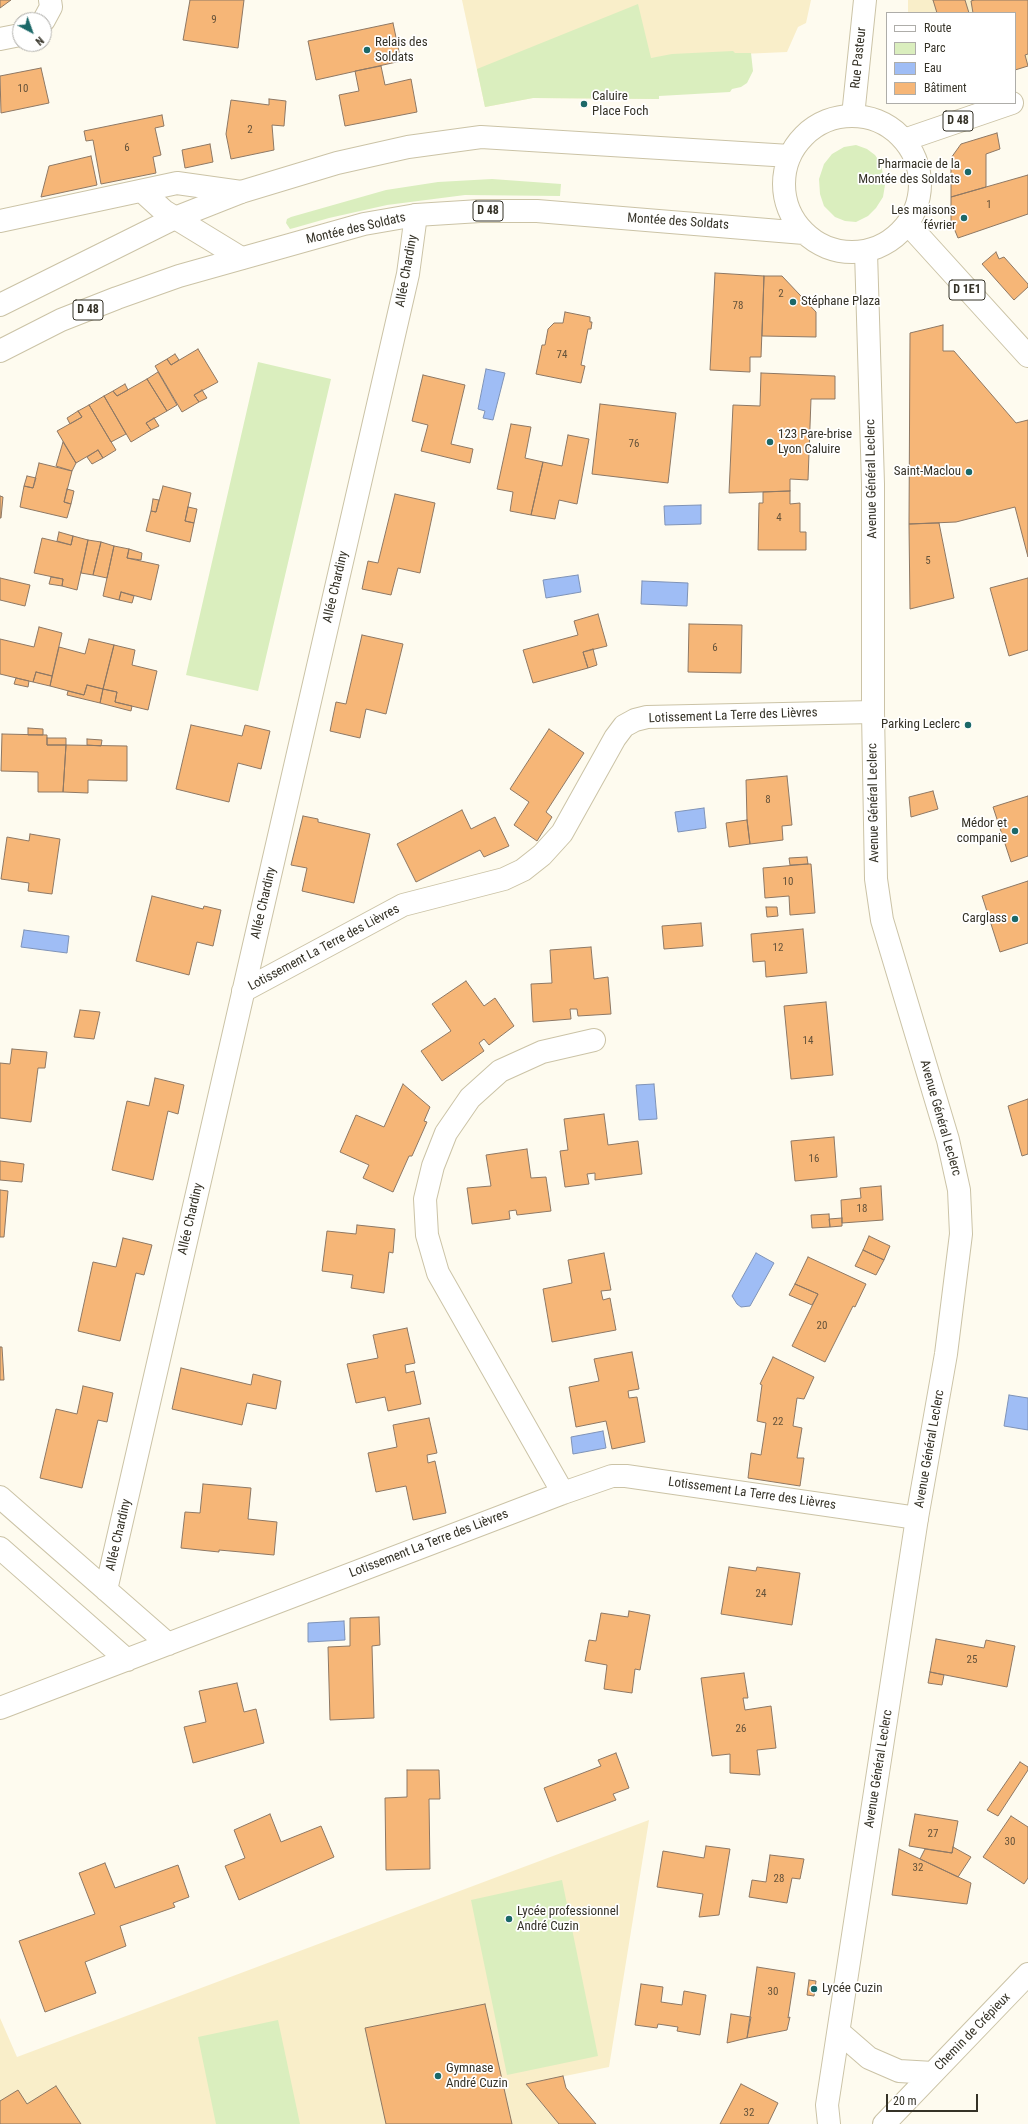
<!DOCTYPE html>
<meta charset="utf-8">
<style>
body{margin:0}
#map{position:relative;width:1028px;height:2124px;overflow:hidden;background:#fefbef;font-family:"Roboto Condensed",sans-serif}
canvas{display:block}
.legend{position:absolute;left:886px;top:12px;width:130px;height:92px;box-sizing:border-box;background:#fff;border:1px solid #aeada9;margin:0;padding:5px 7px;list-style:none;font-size:12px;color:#353227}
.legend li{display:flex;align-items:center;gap:8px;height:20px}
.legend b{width:20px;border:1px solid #aeada9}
.north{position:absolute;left:12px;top:12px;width:40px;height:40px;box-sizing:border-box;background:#fff;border:1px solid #aeada9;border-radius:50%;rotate:139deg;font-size:11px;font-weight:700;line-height:16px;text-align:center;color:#353227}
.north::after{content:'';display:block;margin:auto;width:14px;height:18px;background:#1b6868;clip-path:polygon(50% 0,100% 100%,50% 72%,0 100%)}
.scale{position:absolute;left:886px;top:2094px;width:92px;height:18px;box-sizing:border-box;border:2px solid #353227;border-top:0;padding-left:5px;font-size:12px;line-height:14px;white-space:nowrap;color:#353227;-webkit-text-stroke:3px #fff;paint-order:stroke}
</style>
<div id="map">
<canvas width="1028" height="2124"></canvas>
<ul class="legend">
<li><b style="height:5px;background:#fff"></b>Route</li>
<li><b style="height:11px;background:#daeebe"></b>Parc</li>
<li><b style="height:11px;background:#9fbdf5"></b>Eau</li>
<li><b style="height:11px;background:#f6b677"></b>Bâtiment</li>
</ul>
<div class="north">N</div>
<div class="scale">20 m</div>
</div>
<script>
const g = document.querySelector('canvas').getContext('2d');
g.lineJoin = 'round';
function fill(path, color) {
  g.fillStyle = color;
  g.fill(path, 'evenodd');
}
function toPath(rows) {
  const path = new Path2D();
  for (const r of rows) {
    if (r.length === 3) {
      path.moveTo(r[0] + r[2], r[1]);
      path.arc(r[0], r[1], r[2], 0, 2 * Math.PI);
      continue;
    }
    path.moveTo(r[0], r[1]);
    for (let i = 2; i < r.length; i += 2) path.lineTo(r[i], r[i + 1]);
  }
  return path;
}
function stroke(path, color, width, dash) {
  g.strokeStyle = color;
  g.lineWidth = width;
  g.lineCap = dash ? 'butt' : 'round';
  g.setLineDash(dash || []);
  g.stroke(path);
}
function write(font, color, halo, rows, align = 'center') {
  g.font = font + ' "Roboto Condensed",sans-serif';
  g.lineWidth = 3.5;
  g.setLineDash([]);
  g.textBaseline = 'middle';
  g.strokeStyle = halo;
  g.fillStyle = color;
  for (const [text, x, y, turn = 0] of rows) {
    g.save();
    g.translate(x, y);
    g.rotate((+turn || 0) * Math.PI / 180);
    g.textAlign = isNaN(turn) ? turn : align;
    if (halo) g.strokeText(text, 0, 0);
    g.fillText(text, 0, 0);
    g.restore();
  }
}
fill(toPath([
 [462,0,811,0,806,23,798,27,787,52,651,58,659,99,533,98,485,107],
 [908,0,1028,0,1028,66,1015,70,1015,13,908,13],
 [649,1820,609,2067,526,2084,559,2124,0,2124,0,2018,17,2057]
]), '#f9eec9');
fill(toPath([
 [638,4,651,58,672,54,733,51,735,53,751,53,753,71,747,83,741,87,732,89,730,92,659,96,659,99,533,98,485,107,477,69],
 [856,145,867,149,875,155,881,164,885,185,883,197,876,208,868,216,856,222,845,221,835,217,824,206,820,194,819,179,824,164,832,154,844,147],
 [492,179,561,184,560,196,465,195,387,205,329,218,294,228,290,229,286,223,287,219,291,217,386,190,438,182],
 [258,362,331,379,258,691,186,675],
 [562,1880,598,2056,507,2075,471,1900],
 [278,2020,300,2124,216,2124,198,2037]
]), '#daeebe');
const water = toPath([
 [486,369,505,373,493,420,483,418,485,411,478,409,486,369],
 [701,505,701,524,665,525,664,506,701,505],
 [578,575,581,592,546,598,543,580,578,575],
 [642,581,688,583,687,606,641,604,642,581],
 [704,808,706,828,678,832,675,812,704,808],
 [24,930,69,936,67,953,21,947,24,930],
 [654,1084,657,1119,639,1120,636,1085,654,1084],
 [756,1253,774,1263,750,1306,741,1307,737,1304,732,1296,756,1253],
 [1009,1395,1028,1398,1028,1430,1004,1426,1009,1395],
 [603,1431,606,1448,573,1454,571,1437,603,1431],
 [344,1621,345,1640,308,1642,308,1623,344,1621]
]);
fill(water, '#9fbdf5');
stroke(water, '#7f93b7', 1);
const building = toPath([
 [0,0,11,0,0,8,0,0],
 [190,0,244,0,238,48,183,40,190,0],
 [933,0,965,0,969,13,937,13,933,0],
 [974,0,1028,0,1028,54,1025,55,1028,66,1015,70,1015,13,973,13,971,1,974,0],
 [393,23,401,61,316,80,308,41,393,23],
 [381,66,385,85,411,79,417,112,345,126,339,95,359,91,355,71,381,66],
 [41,68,49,103,1,113,0,76,41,68],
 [269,99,286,101,284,126,272,125,274,150,231,159,226,134,231,100,269,105,269,99],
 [162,115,164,126,155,128,161,155,153,157,156,173,101,184,93,140,86,141,84,131,162,115],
 [997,133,1000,149,986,154,986,187,951,197,951,158,961,144,997,133],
 [210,144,213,162,185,168,182,150,210,144],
 [91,156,97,185,41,197,49,166,91,156],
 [1028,175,1028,214,958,238,951,221,951,197,1028,175],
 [996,252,999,259,1004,257,1028,284,1028,287,1014,300,982,264,996,252],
 [715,273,764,276,761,357,750,357,750,372,710,370,715,273],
 [764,276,782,276,816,312,816,337,762,336,764,276],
 [565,312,590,317,590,322,592,322,591,329,588,329,581,365,585,366,581,383,536,374,542,345,545,345,548,329,554,323,563,323,565,312],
 [943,325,943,351,954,351,1016,423,1028,420,1028,557,1015,507,956,522,909,524,910,333,943,325],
 [198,349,218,382,194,395,199,402,182,412,155,366,167,359,171,365,198,349],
 [175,354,179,360,171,365,167,359,175,354],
 [158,372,177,405,167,411,147,379,158,372],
 [761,373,835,376,835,399,811,399,808,480,790,479,790,491,729,493,733,405,760,406,761,373],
 [423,375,465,385,451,444,473,449,470,463,421,451,428,425,412,421,423,375],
 [147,379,167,411,146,423,151,430,131,442,104,396,113,391,117,396,147,379],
 [125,384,128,390,117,396,113,391,125,384],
 [202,390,207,398,199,402,194,395,202,390],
 [104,396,126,434,111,442,89,405,104,396],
 [600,404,676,413,668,483,592,474,600,404],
 [89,405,116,450,103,458,98,450,76,463,57,431,82,417,78,411,89,405],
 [78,411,82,417,70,424,67,418,78,411],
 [154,418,159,426,151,430,146,423,154,418],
 [511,424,531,427,525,458,543,462,531,515,510,511,513,492,497,489,511,424],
 [568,435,589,439,577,504,559,500,555,519,531,515,543,462,562,466,568,435],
 [63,442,76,463,72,471,56,466,63,442],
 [98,450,103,458,92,464,87,457,98,450],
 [39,463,72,471,64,502,71,504,67,518,20,507,24,486,33,488,39,463],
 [27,476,36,478,33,488,24,486,27,476],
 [163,486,191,493,185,521,194,523,190,542,146,531,151,511,156,512,163,486],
 [67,489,74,491,71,504,64,502,67,489],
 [790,491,790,504,800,503,800,532,806,532,806,550,758,550,759,503,763,503,763,492,790,491],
 [395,494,435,503,420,573,398,568,391,595,362,589,368,561,378,563,395,494],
 [0,496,3,497,1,518,0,518,0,496],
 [153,499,159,500,156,512,151,511,153,499],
 [188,507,197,509,194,523,185,521,188,507],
 [939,523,954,598,910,609,909,524,939,523],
 [59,532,73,536,71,545,57,541,59,532],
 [73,536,88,540,77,590,62,586,63,579,34,573,42,538,71,545,73,536],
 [88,540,101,542,93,575,81,573,88,540],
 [101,542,114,546,107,578,93,575,101,542],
 [114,546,129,549,127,558,159,565,151,600,121,592,119,600,103,596,114,546],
 [129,549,142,553,141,560,127,558,129,549],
 [51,577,63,579,62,586,49,584,51,577],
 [0,578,30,585,25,606,0,600,0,578],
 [1028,578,1028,650,1009,656,990,588,1028,578],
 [121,592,134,596,132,603,119,600,121,592],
 [598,614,607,646,583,652,588,668,533,683,523,650,578,635,574,621,598,614],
 [689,624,742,625,741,673,688,672,689,624],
 [39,627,62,633,52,676,36,672,33,682,0,674,0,639,34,647,39,627],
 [362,635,403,644,386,714,366,709,360,738,330,731,336,702,346,704,362,635],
 [89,639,114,645,103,689,87,685,84,695,50,686,59,647,85,654,89,639],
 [114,645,135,650,132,665,157,671,148,710,115,702,117,692,103,689,114,645],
 [593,649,597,665,588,668,583,652,593,649],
 [36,672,52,676,50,686,33,682,36,672],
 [16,678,29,681,28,687,14,684,16,678],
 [87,685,103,689,100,703,67,695,68,691,84,695,87,685],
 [103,689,117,692,115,702,132,706,131,711,100,703,103,689],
 [191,725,242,736,245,725,270,731,261,769,238,763,229,802,176,789,191,725],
 [28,728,43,729,43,735,28,735,28,728],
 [549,729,584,753,546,812,552,817,537,841,514,825,529,802,510,789,549,729],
 [2,734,47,735,47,745,66,745,63,792,38,792,38,772,1,771,2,734],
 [47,738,66,738,66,745,47,745,47,738],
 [87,739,102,740,101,746,87,745,87,739],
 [66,745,127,746,127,781,88,780,88,793,63,792,66,745],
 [787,776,792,825,782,826,783,840,750,844,747,820,746,780,787,776],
 [933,791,938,809,911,817,909,797,933,791],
 [1028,796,1028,856,1011,862,993,807,1028,796],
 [462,810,471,829,495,817,509,846,484,857,480,850,416,882,397,844,462,810],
 [303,816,318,819,318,822,370,834,354,903,302,891,307,868,291,865,303,816],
 [747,820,750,844,729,847,726,823,747,820],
 [30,834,60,839,52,894,28,891,29,883,1,879,7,837,29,841,30,834],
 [807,857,808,864,790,865,789,858,807,857],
 [808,864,811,864,815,913,790,915,789,896,765,898,763,868,808,864],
 [1028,881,1028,943,1000,952,982,896,1028,881],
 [152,896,203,909,204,906,221,910,213,946,197,942,189,975,136,961,152,896],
 [766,907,777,907,778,916,767,917,766,907],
 [701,923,703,946,664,949,662,926,701,923],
 [803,929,807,973,766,977,765,961,753,962,751,934,803,929],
 [591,947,594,979,608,977,611,1014,578,1016,577,1009,570,1009,571,1019,533,1022,531,984,552,983,550,950,591,947],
 [466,981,484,1006,495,998,514,1026,489,1045,484,1039,479,1043,484,1051,442,1081,421,1051,451,1031,432,1004,466,981],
 [826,1002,833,1075,791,1079,784,1006,826,1002],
 [80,1010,100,1012,94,1039,74,1037,80,1010],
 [12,1049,47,1052,45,1068,38,1068,31,1122,0,1118,0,1063,10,1064,12,1049],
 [155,1078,184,1085,178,1114,168,1111,153,1180,112,1170,127,1101,149,1106,155,1078],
 [403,1084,430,1107,424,1121,427,1122,412,1156,409,1156,393,1192,363,1178,369,1165,340,1152,356,1115,384,1127,403,1084],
 [1028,1099,1028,1154,1022,1156,1008,1106,1028,1099],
 [604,1114,608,1145,638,1141,642,1174,595,1180,595,1173,587,1174,589,1184,565,1187,560,1151,568,1150,564,1119,604,1114],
 [834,1137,837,1177,795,1181,791,1141,834,1137],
 [527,1149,531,1178,546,1177,551,1211,517,1215,516,1210,509,1211,510,1219,472,1224,467,1188,491,1186,486,1155,527,1149],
 [0,1161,24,1164,22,1182,0,1180,0,1161],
 [881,1186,883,1220,842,1223,841,1200,861,1198,860,1188,881,1186],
 [0,1190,8,1191,4,1237,0,1237,0,1190],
 [829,1214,830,1227,812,1228,811,1215,829,1214],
 [842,1218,842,1226,830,1227,829,1219,842,1218],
 [357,1225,395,1229,393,1253,389,1252,384,1293,351,1288,353,1275,322,1271,327,1231,356,1234,357,1225],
 [869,1236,890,1246,884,1260,863,1250,869,1236],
 [123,1238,152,1245,144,1275,136,1273,120,1341,78,1331,93,1262,116,1267,123,1238],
 [863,1250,884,1260,876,1275,855,1266,863,1250],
 [604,1253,611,1290,601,1291,603,1300,610,1298,616,1330,552,1342,543,1289,572,1283,568,1260,604,1253],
 [808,1257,866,1284,855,1307,853,1306,825,1362,792,1346,818,1294,795,1284,808,1257],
 [795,1284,818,1294,812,1305,789,1295,795,1284],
 [407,1328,415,1363,405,1365,406,1373,414,1371,421,1404,388,1411,385,1397,356,1403,347,1364,378,1358,373,1335,407,1328],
 [0,1347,2,1347,4,1380,0,1380,0,1347],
 [632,1352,639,1389,628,1391,629,1398,637,1397,645,1442,612,1449,606,1421,576,1427,569,1387,599,1381,594,1359,632,1352],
 [773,1357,814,1377,804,1399,797,1398,793,1426,802,1428,797,1458,804,1458,800,1486,748,1478,751,1453,761,1455,766,1423,757,1421,762,1385,760,1384,773,1357],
 [181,1368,251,1385,253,1374,281,1381,276,1409,247,1403,242,1425,172,1409,181,1368],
 [83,1386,113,1393,107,1422,98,1420,82,1488,40,1478,56,1409,77,1414,83,1386],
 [429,1418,437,1453,427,1455,428,1463,435,1461,446,1513,413,1520,406,1486,376,1492,368,1453,397,1447,393,1425,429,1418],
 [203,1484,251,1488,248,1519,277,1522,274,1555,219,1550,219,1552,181,1548,185,1512,200,1513,203,1484],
 [729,1567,756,1571,757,1567,800,1573,792,1625,721,1614,729,1567],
 [629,1611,650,1615,640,1670,635,1669,632,1693,604,1689,607,1665,585,1661,589,1640,596,1641,601,1613,628,1617,629,1611],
 [379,1617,380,1645,372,1646,374,1718,330,1720,328,1647,350,1646,350,1618,379,1617],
 [936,1639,984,1648,986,1640,1015,1646,1007,1687,930,1672,936,1639],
 [930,1672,944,1675,942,1685,928,1683,930,1672],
 [744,1673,748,1698,743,1698,745,1710,771,1706,776,1748,757,1750,760,1775,730,1773,730,1754,712,1756,701,1678,744,1673],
 [237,1683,244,1712,256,1709,264,1743,193,1763,184,1727,206,1722,199,1691,237,1683],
 [616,1753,629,1788,613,1794,616,1800,557,1822,544,1788,601,1766,598,1760,616,1753],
 [1020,1762,1028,1767,1028,1770,998,1816,987,1810,1020,1762],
 [407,1770,439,1770,440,1799,429,1799,430,1869,386,1870,385,1798,407,1797,407,1770],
 [270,1814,281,1842,321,1826,334,1857,239,1900,225,1866,245,1858,234,1830,270,1814],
 [915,1814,958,1821,952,1853,909,1846,915,1814],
 [1011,1816,1028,1827,1028,1878,1024,1884,983,1857,1011,1816],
 [706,1846,730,1849,719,1915,699,1917,703,1894,657,1887,663,1851,704,1858,706,1846],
 [953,1847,971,1857,958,1877,920,1859,925,1849,952,1853,953,1847],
 [899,1849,971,1883,967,1904,892,1895,899,1849],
 [770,1855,804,1859,800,1879,792,1878,787,1903,749,1897,752,1880,766,1882,770,1855],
 [105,1863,115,1888,178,1865,189,1897,173,1903,175,1907,120,1926,126,1946,85,1962,96,1993,45,2012,19,1941,95,1914,79,1873,105,1863],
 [757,1967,795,1973,788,2018,790,2017,787,2030,747,2038,757,1967],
 [809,1980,816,1981,814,1996,807,1995,809,1980],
 [641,1984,663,1987,661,2002,682,2005,684,1991,706,1995,700,2035,677,2031,678,2027,658,2024,657,2028,635,2025,641,1984],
 [485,2004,512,2124,386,2124,365,2028,485,2004],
 [731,2014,751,2017,747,2038,727,2043,731,2014],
 [563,2076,566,2088,596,2124,559,2124,526,2084,563,2076],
 [741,2084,778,2103,768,2124,720,2124,741,2084],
 [56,2086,81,2124,0,2124,0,2101,18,2090,27,2104,56,2086]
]);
fill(building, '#f6b677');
stroke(building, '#8e7864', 1);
const minor = toPath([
 [44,20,51,7,50,0],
 [0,39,20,35],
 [142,191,164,211,241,258],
 [0,221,177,183,241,192],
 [243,991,403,905,504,879,523,870,542,855,562,833,615,738,624,726,635,720,647,717,873,712],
 [563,1493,438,1273,427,1235,425,1199,433,1166,446,1133,470,1098,500,1071,542,1052,594,1040],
 [0,1497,168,1644],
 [0,1548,127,1660],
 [106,1590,408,274,416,215],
 [0,1708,563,1493,612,1476,626,1476,917,1518]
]);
const tertiary = toPath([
 [853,116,865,0],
 [839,2032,869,2058,899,2071,933,2073],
 [884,2124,1028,1974]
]);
const secondary = toPath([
 [829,2124,827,2105,917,1518,946,1354,961,1234,959,1190,948,1140,882,920,876,879,873,712,873,484,866,252]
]);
const primary = toPath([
 [852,184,68],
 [904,140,1012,103],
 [908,224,1028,356],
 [0,305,175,218,241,192,337,163,408,147,481,137,790,156],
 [0,351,61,320,117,298,179,276,364,224,416,215,480,211,537,211,804,233]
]);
stroke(minor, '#cbc3a6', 24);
stroke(tertiary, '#cbc3a6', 24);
stroke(secondary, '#cbc3a6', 24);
stroke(primary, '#cbc3a6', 24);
stroke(minor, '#fff', 22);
stroke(tertiary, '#fff', 22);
stroke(secondary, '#fff', 22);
stroke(primary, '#fff', 22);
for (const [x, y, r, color] of [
 [367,50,4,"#1b6868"],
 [584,104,4,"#1b6868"],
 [968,172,4,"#1b6868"],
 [964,218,4,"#1b6868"],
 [793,302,4,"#1b6868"],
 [770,442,4,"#1b6868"],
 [969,472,4,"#1b6868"],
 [968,725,4,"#1b6868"],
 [1015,831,4,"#1b6868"],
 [1015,919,4,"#1b6868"],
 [509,1919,4,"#1b6868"],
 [814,1989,4,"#1b6868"],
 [438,2076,4,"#1b6868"]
]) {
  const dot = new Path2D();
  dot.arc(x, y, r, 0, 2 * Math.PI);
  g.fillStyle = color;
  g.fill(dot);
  stroke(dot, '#fff', 1.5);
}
write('11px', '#65533b', null, [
 ["9",214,20],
 ["10",23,89],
 ["2",250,130],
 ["6",127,148],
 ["1",989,205],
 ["2",781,294],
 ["78",738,306],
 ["74",562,355],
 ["76",634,444],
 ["4",779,518],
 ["5",928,561],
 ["6",715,648],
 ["8",768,800],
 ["10",788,882],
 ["12",778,948],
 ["14",808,1041],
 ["16",814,1159],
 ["18",862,1209],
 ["20",822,1326],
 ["22",778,1422],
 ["24",761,1594],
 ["25",972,1660],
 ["26",741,1729],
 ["27",933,1834],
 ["30",1010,1842],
 ["32",918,1868],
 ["28",779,1879],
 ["30",773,1992],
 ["32",749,2113]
]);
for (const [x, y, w] of [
 [958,121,30],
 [488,211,30],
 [967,290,36],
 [88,310,30]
]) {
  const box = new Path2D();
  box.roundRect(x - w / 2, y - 10, w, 20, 3);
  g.fillStyle = '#fff';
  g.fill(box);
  stroke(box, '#353227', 1);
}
write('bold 12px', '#353227', null, [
 ["D 48",958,121],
 ["D 48",488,211],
 ["D 1E1",967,290],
 ["D 48",88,310]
]);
write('13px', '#353227', '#fff', [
 ["Relais des",375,43],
 ["Soldats",375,58],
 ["Caluire",592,97],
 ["Place Foch",592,112],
 ["Pharmacie de la",960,165,"right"],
 ["Montée des Soldats",960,180,"right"],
 ["Les maisons",956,211,"right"],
 ["février",956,226,"right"],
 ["Stéphane Plaza",801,302],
 ["123 Pare-brise",778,435],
 ["Lyon Caluire",778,450],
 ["Saint-Maclou",961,472,"right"],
 ["Parking Leclerc",960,725,"right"],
 ["Médor et",1007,824,"right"],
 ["companie",1007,839,"right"],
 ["Carglass",1007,919,"right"],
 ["Lycée professionnel",517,1912],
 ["André Cuzin",517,1927],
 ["Lycée Cuzin",822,1989],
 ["Gymnase",446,2069],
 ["André Cuzin",446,2084]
], 'left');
write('13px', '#353227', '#fff', [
 ["Rue Pasteur",859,58,-84],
 ["Montée des Soldats",678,222,4],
 ["Montée des Soldats",356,229,-13],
 ["Allée Chardiny",407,271,-80],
 ["Avenue Général Leclerc",872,479,-91],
 ["Allée Chardiny",336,587,-77],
 ["Lotissement La Terre des Lièvres",733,716,-2],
 ["Avenue Général Leclerc",874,803,-91],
 ["Allée Chardiny",264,903,-77],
 ["Lotissement La Terre des Lièvres",324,948,-28],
 ["Avenue Général Leclerc",940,1118,74],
 ["Allée Chardiny",191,1219,-77],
 ["Avenue Général Leclerc",930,1449,-80],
 ["Lotissement La Terre des Lièvres",752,1494,8],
 ["Allée Chardiny",119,1535,-77],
 ["Lotissement La Terre des Lièvres",429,1544,-21],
 ["Avenue Général Leclerc",879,1769,-81],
 ["Chemin de Crépieux",973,2032,-46]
]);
</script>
